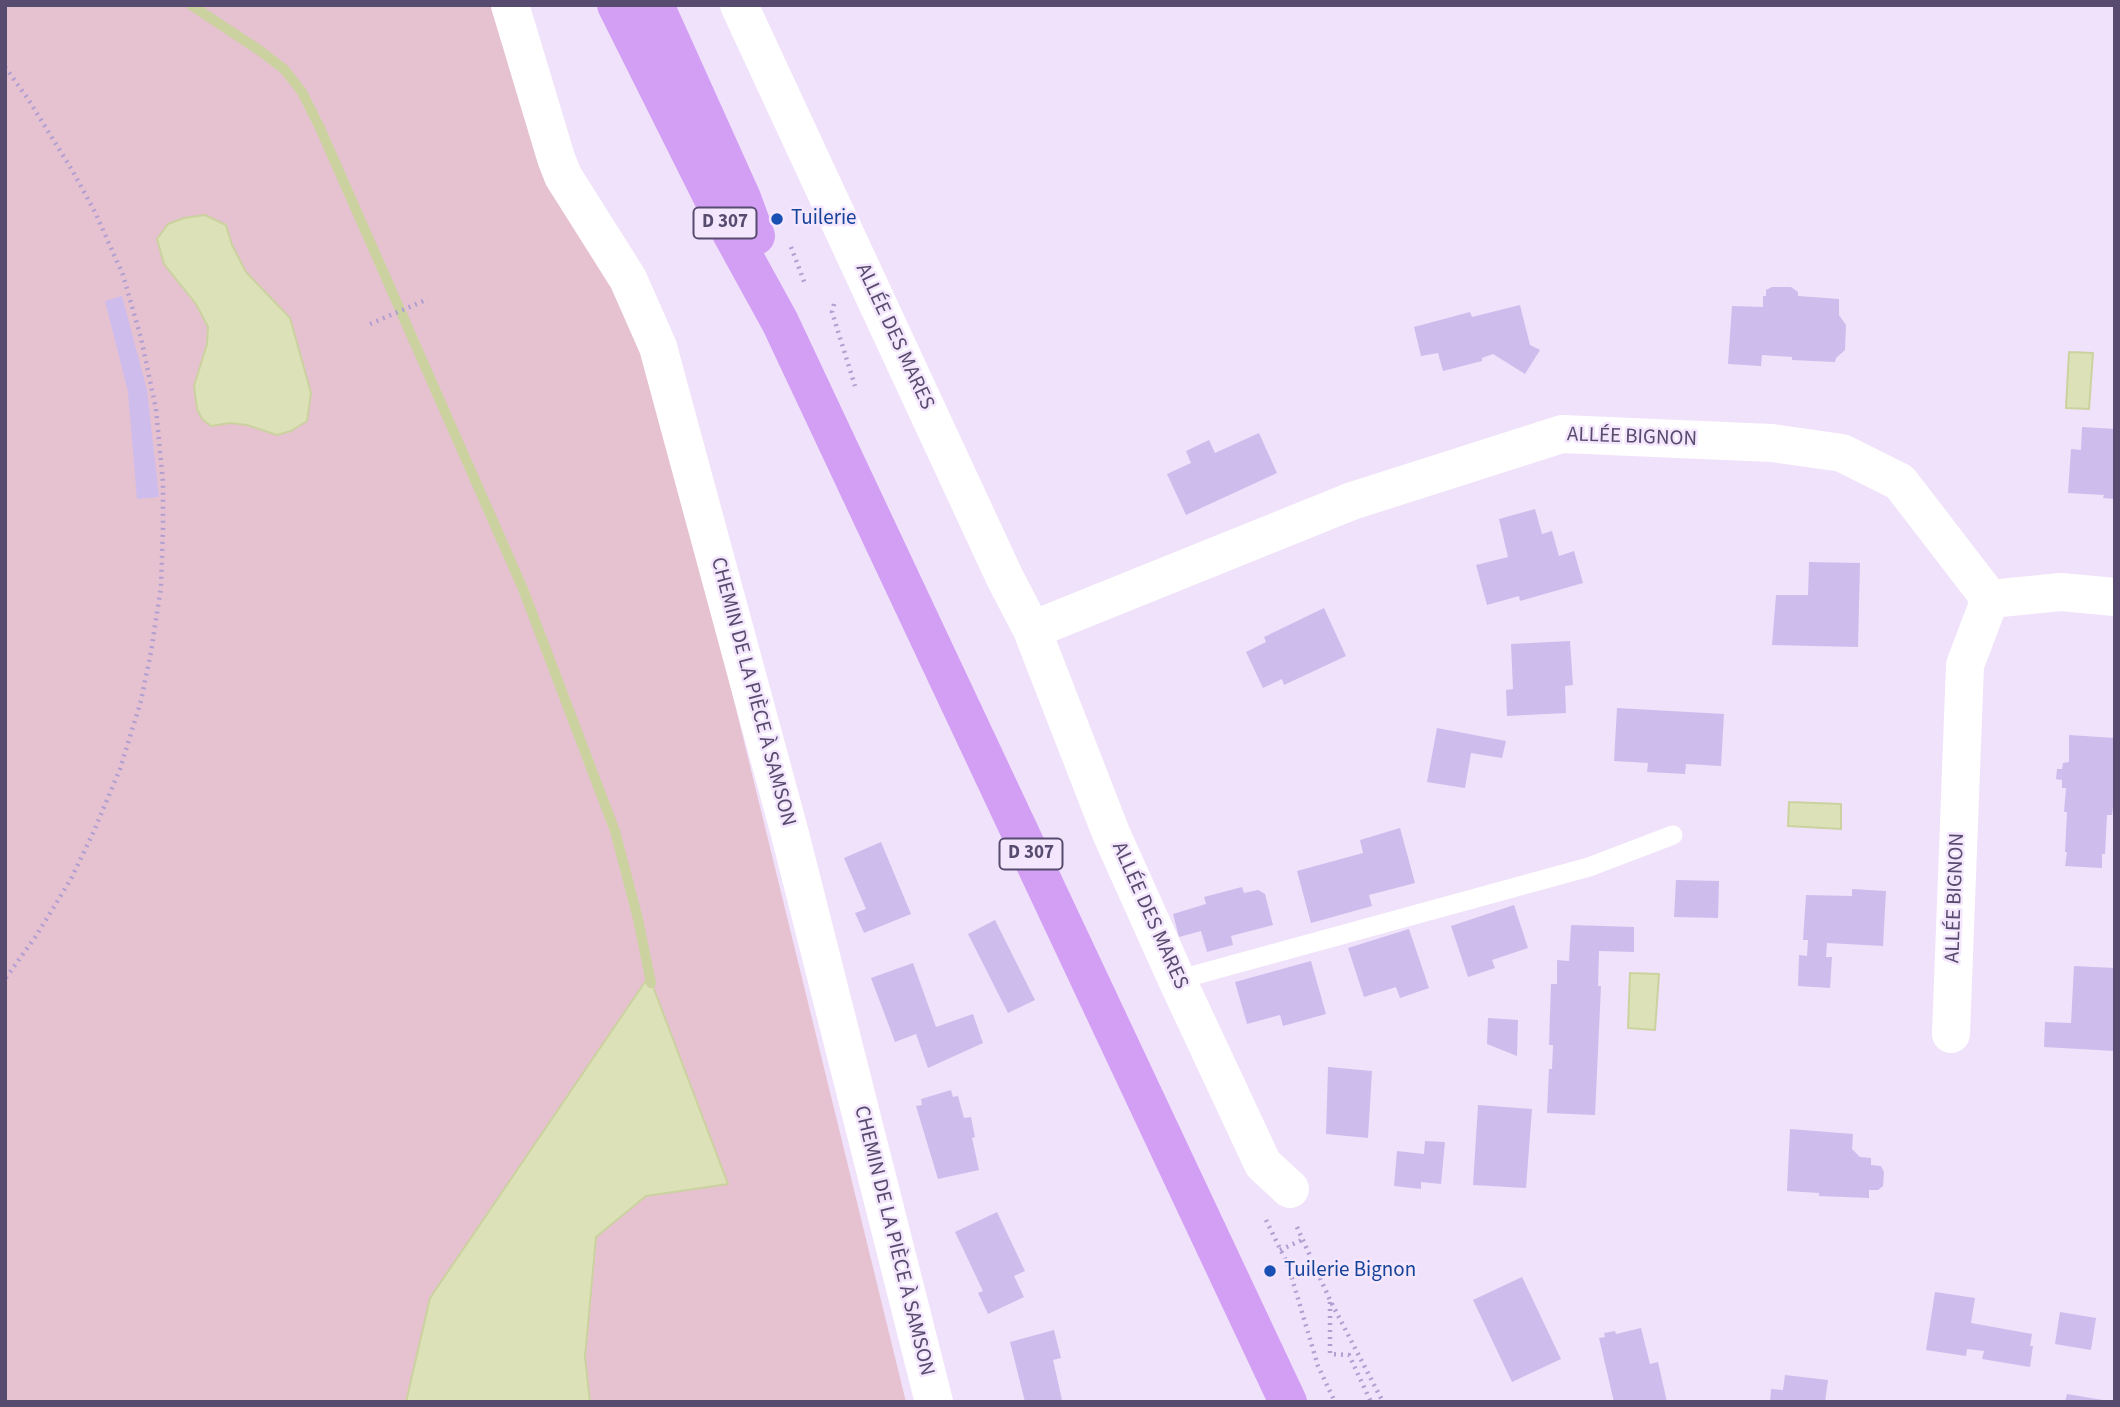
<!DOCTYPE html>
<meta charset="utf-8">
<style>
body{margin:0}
#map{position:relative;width:2120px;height:1407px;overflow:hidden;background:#f0e2fa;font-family:"Source Sans 3",sans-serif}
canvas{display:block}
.frame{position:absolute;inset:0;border:7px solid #574b6f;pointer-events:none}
</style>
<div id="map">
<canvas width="2120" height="1407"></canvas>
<div class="frame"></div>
</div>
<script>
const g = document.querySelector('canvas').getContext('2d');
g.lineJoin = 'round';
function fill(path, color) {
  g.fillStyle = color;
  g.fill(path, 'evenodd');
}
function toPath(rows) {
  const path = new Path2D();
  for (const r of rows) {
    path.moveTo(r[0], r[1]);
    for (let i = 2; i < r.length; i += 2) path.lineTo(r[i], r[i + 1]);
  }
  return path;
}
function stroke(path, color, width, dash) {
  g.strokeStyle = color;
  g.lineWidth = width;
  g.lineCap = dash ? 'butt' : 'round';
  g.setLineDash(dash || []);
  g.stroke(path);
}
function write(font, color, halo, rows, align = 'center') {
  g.font = font + ' "Source Sans 3",sans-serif';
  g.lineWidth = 5;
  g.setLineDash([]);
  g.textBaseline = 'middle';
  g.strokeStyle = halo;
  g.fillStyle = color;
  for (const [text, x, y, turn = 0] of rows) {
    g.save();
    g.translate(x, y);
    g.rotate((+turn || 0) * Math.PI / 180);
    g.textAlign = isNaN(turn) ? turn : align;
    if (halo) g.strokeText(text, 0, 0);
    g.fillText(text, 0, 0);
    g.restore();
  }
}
fill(toPath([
 [5,5,496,5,615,281,648,350,906,1402,5,1402]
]), '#e6c2d1');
const water = toPath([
 [205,215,226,225,232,245,246,272,290,318,311,393,307,421,291,431,277,435,247,425,230,423,211,426,202,419,197,409,194,386,207,344,208,327,196,304,164,264,157,239,168,224,184,218,205,215],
 [2069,352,2093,353,2089,409,2066,408,2069,352],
 [1789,802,1841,804,1841,829,1788,826,1789,802],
 [1630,973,1659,974,1655,1030,1628,1028,1630,973],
 [649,976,728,1184,646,1196,596,1237,585,1357,590,1402,406,1402,430,1298,649,976]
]);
fill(water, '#dce1b8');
stroke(water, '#cbd29f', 2);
stroke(toPath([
 [191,5,259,50,284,69,302,92,320,128,523,589,615,831,638,919,651,983]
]), '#cbd29f', 10);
fill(toPath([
 [1772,287,1791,287,1798,292,1798,296,1839,299,1839,315,1846,325,1845,350,1836,358,1835,362,1792,360,1792,357,1762,355,1761,366,1728,364,1732,306,1763,307,1763,296,1766,296,1766,290],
 [122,296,147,390,159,497,137,499,128,392,105,301],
 [1520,305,1530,345,1540,350,1525,374,1493,354,1482,358,1482,361,1443,371,1438,353,1421,356,1414,327,1470,312,1472,317],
 [2082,427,2115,429,2115,499,2103,498,2104,495,2068,493,2071,449,2081,450],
 [1259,433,1277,473,1186,515,1167,474,1191,463,1186,451,1209,440,1215,453],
 [1535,509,1542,534,1552,531,1559,556,1574,551,1583,583,1520,601,1519,596,1487,605,1476,565,1508,557,1499,519],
 [1809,562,1860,563,1858,647,1772,645,1776,595,1808,595],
 [1324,608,1346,656,1284,685,1282,679,1263,688,1246,652,1266,642,1264,637],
 [1570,641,1573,685,1565,686,1566,713,1507,716,1506,690,1513,689,1511,644],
 [1617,708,1724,714,1721,766,1686,764,1685,774,1647,772,1648,763,1614,761],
 [1437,728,1506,741,1502,758,1471,753,1465,788,1427,782],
 [2069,735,2115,738,2115,789,2112,815,2107,815,2105,854,2102,854,2102,868,2065,866,2067,852,2065,852,2067,812,2064,812,2066,788,2062,788,2062,780,2056,779,2057,769,2062,769,2063,763,2069,762],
 [1400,828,1415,883,1369,895,1372,906,1311,923,1297,871,1363,853,1360,840],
 [881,842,911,914,864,933,855,913,866,909,844,858],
 [1676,880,1719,881,1718,918,1674,917],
 [1242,887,1244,893,1258,890,1265,894,1273,925,1231,936,1233,945,1207,952,1201,931,1179,937,1173,914,1206,904,1204,897],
 [1852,889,1886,891,1883,946,1827,943,1826,957,1832,957,1830,988,1798,986,1799,955,1807,956,1808,940,1803,940,1806,895,1852,896],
 [1514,905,1528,948,1492,960,1495,968,1468,977,1451,926],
 [995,920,1035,1000,1008,1013,968,934],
 [1571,925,1634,927,1634,952,1599,951,1598,986,1601,986,1595,1115,1547,1113,1549,1069,1552,1069,1553,1045,1549,1045,1551,984,1557,984,1557,960,1569,961],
 [1409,929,1429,988,1400,998,1396,987,1364,997,1348,948],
 [1311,961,1326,1014,1283,1026,1280,1015,1247,1024,1235,982],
 [913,963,936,1027,973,1014,983,1043,928,1068,916,1034,895,1042,871,978],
 [2074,966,2115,968,2115,1051,2044,1047,2045,1022,2071,1023],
 [1488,1018,1518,1020,1517,1056,1487,1044],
 [1328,1067,1372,1071,1368,1138,1326,1134],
 [951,1090,953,1097,958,1096,964,1118,971,1117,975,1137,972,1138,979,1170,938,1179,916,1106,922,1105,921,1099],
 [1478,1105,1532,1109,1526,1188,1473,1185],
 [1790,1129,1853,1134,1852,1149,1860,1157,1871,1158,1871,1165,1881,1166,1884,1172,1883,1186,1878,1190,1869,1190,1869,1198,1819,1196,1819,1193,1787,1191],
 [1425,1141,1445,1142,1441,1184,1421,1182,1421,1189,1394,1186,1397,1151,1424,1154],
 [997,1212,1025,1271,1014,1276,1024,1297,988,1314,978,1293,983,1291,955,1232],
 [1522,1277,1561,1359,1512,1382,1473,1300],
 [1935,1292,1975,1298,1971,1323,2032,1334,2030,1346,2033,1346,2030,1367,1982,1359,1984,1351,1967,1349,1966,1356,1926,1350],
 [2060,1312,2096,1318,2091,1350,2055,1344],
 [1641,1328,1650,1364,1658,1362,1667,1402,1614,1402,1599,1338,1605,1337,1604,1333,1615,1331,1616,1334],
 [1054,1330,1061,1358,1053,1360,1062,1400,1053,1402,1025,1402,1010,1342],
 [1785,1375,1828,1380,1825,1402,1770,1402,1771,1389,1783,1390],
 [2067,1394,2103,1400,2103,1402,2065,1402]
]), '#cebced');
stroke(toPath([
 [5,67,28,99,72,170,95,212,123,275,141,338,156,409,163,483,163,527,161,587,151,652,141,701,120,769,94,831,71,879,36,936,5,979],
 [791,247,805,284],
 [834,304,832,312,855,386],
 [370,324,428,299],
 [1266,1220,1288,1265,1318,1366,1335,1402],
 [1297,1227,1330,1300,1383,1402],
 [1280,1250,1302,1240],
 [1330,1302,1330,1354,1349,1355,1371,1402]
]), '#b29fd1', 4.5, [2, 5]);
stroke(toPath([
 [1177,980,1589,867,1673,835]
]), '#fff', 19);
stroke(toPath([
 [510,5,556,158,563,176,628,279,658,347,790,834,934,1402],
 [739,5,1005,578,1032,630,1111,833,1177,980,1263,1164,1290,1189],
 [1032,630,1352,501,1562,434,1772,443,1842,453,1900,482,1990,599,2061,592,2115,597],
 [1951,1034,1965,665,1990,599]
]), '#fff', 38);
stroke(toPath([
 [616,5,719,211,780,322,1288,1402],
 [655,5,742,198,756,236]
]), '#d29ff4', 38);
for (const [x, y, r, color] of [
 [777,219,7,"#1a4fb4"],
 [1270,1271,7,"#1a4fb4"]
]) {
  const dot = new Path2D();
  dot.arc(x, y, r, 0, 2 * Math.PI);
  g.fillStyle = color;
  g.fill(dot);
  stroke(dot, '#f4e7fd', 2.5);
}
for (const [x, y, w] of [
 [725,223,63],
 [1031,854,63]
]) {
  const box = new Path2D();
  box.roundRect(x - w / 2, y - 15.5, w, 31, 5);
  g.fillStyle = '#f4e7fd';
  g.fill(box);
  stroke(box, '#574b6f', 2);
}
write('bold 19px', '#574b6f', null, [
 ["D 307",725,223],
 ["D 307",1031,854]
]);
write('21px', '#164399', '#f4e7fd', [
 ["Tuilerie",791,219],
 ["Tuilerie Bignon",1284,1271]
], 'left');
write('21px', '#574b6f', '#f4e7fd', [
 ["ALLÉE DES MARES",894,337,65],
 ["ALLÉE BIGNON",1632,438,2],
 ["CHEMIN DE LA PIÈCE À SAMSON",752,692,75],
 ["ALLÉE BIGNON",1956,898,-88],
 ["ALLÉE DES MARES",1149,916,66],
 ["CHEMIN DE LA PIÈCE À SAMSON",893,1241,76]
]);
</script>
